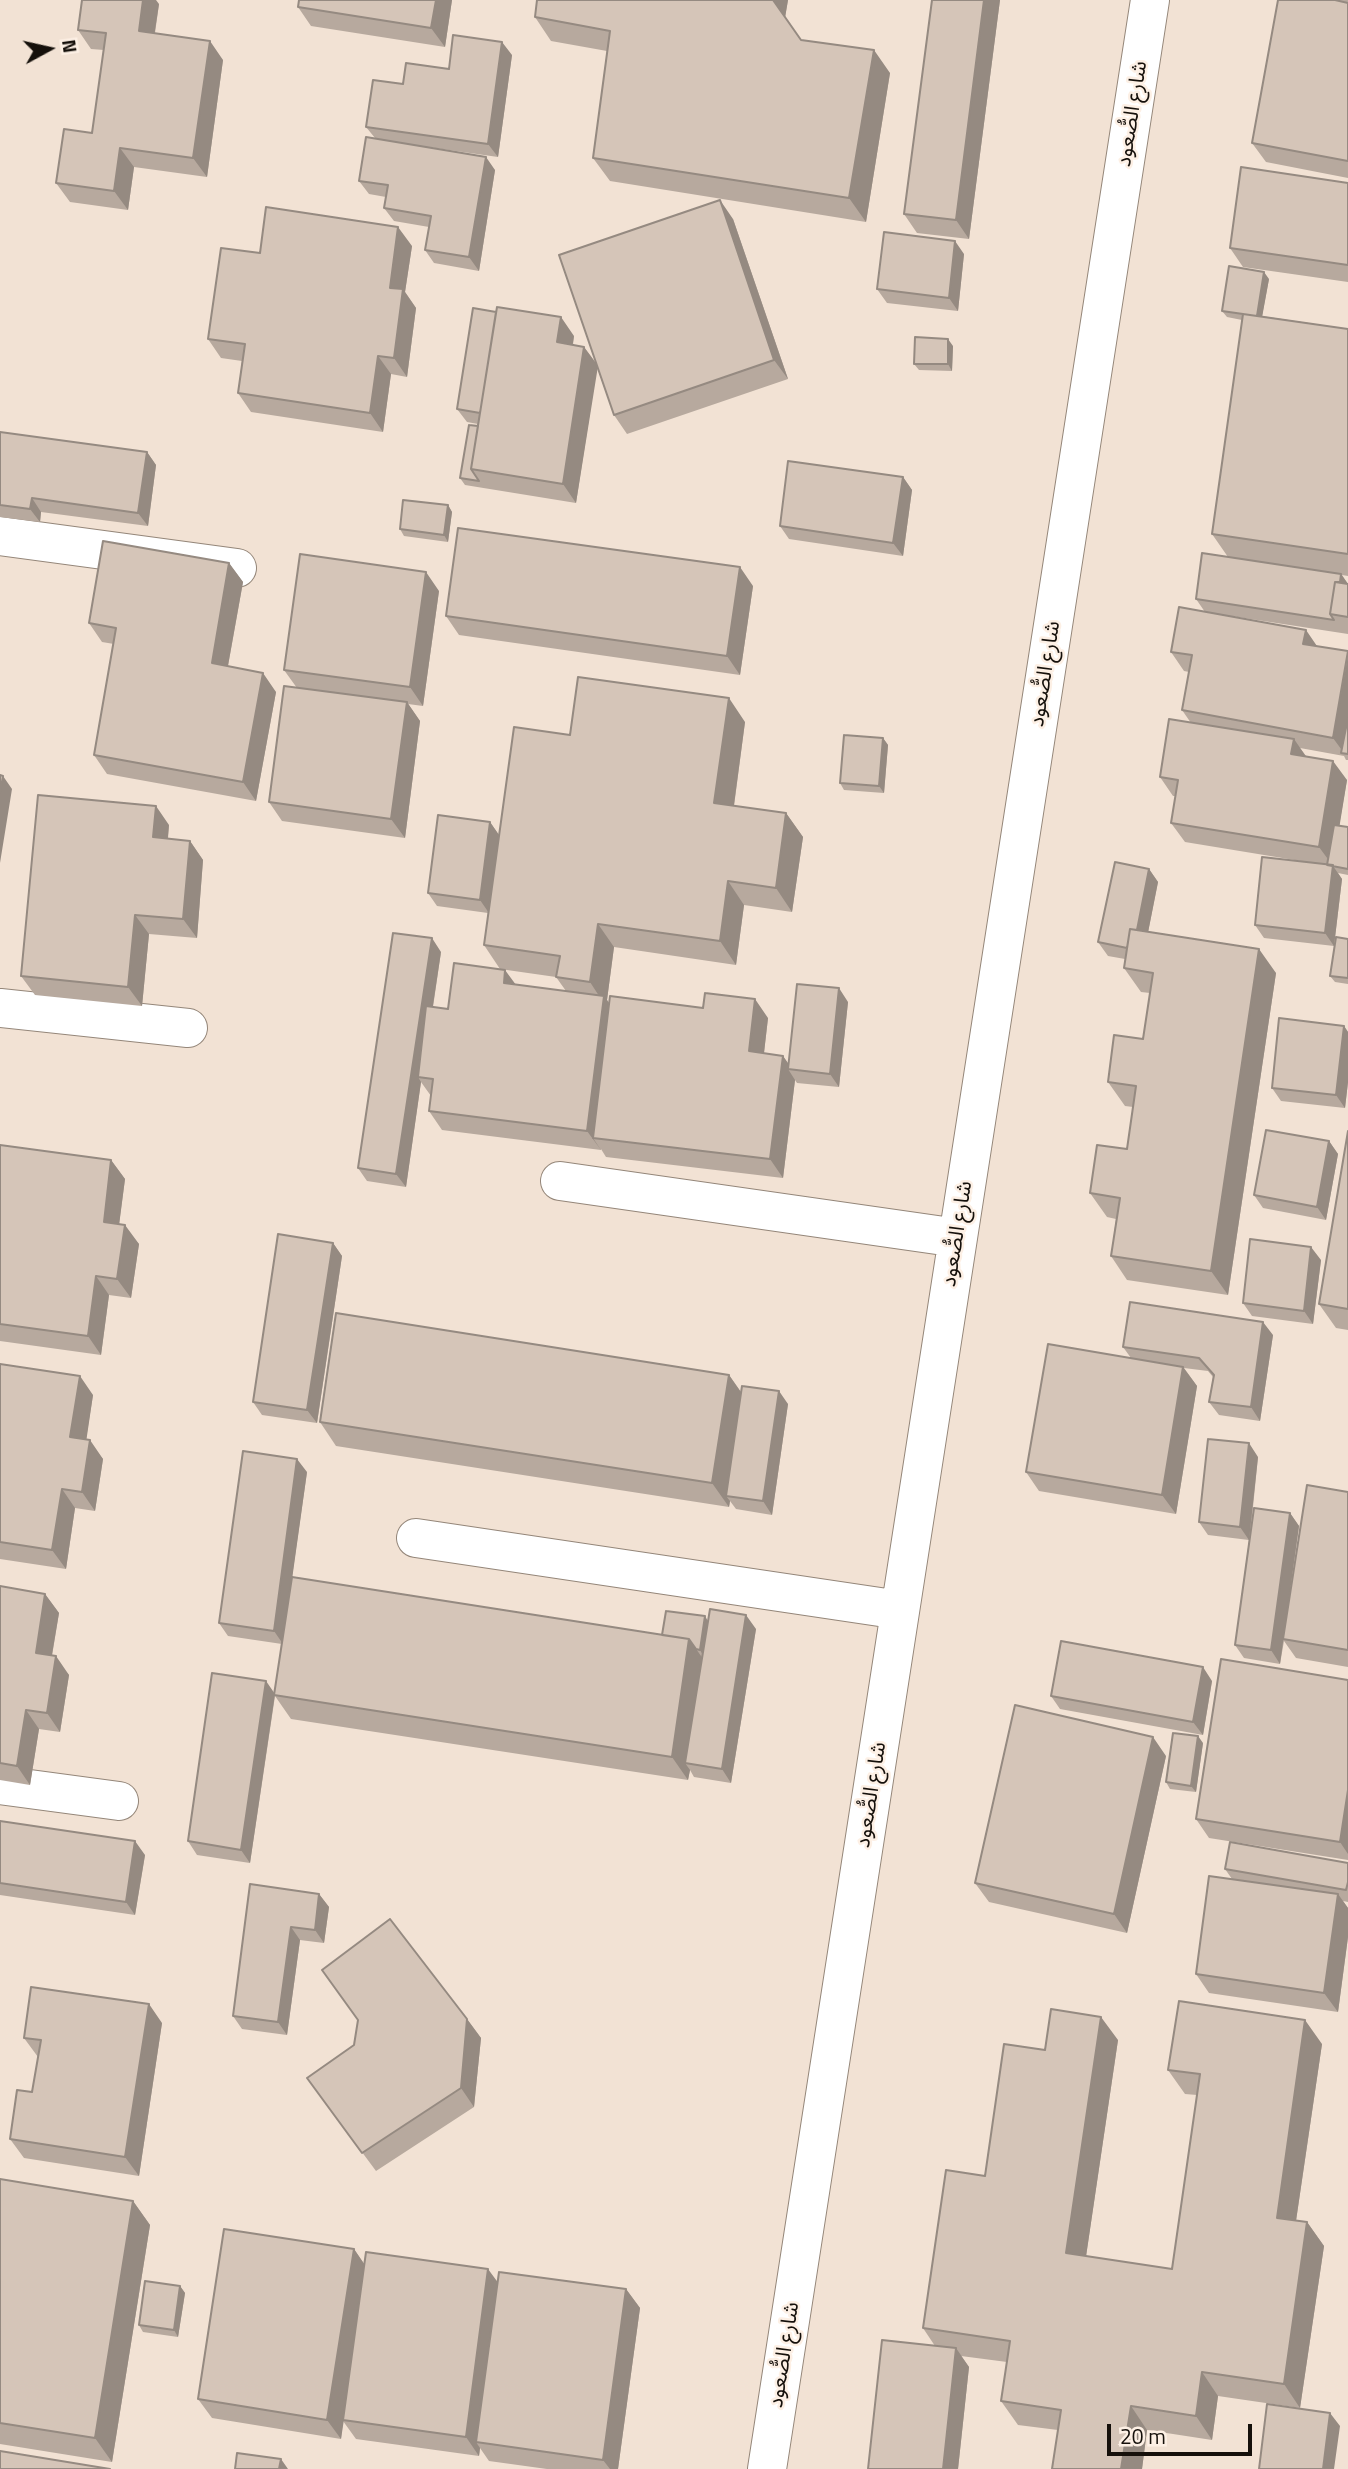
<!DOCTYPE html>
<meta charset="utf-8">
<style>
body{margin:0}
#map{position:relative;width:1348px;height:2469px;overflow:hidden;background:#f2e2d4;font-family:"Titillium Web",sans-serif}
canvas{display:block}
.north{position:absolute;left:14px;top:14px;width:70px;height:70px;-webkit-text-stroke:5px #fdf0e5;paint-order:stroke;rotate:82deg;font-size:19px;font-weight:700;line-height:28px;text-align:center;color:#15100b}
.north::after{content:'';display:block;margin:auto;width:24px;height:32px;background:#15100b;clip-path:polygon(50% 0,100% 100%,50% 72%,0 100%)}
.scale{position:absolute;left:1107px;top:2424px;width:145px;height:32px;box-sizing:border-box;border:4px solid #15100b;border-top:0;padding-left:9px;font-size:21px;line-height:24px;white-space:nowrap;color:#15100b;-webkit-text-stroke:5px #fdf0e5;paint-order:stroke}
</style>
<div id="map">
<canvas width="1348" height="2469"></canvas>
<div class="north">N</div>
<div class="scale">20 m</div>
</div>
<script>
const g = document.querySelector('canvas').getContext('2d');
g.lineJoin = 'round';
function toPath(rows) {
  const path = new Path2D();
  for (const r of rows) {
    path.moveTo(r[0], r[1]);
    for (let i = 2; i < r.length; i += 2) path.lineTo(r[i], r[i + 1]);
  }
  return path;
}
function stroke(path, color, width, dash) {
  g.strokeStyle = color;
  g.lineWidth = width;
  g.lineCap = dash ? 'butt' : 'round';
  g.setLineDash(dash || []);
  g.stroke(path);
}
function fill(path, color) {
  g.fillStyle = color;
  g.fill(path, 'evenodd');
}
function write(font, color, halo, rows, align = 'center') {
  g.font = font + ' "Titillium Web","Noto Sans Arabic",sans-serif';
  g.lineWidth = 5;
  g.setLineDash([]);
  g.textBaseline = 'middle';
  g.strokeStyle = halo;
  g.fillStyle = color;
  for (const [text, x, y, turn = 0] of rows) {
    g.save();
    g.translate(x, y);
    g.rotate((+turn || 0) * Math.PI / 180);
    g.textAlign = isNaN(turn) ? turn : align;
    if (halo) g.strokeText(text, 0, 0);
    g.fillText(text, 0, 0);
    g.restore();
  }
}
const minor = toPath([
 [0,536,237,568],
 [0,1008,188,1028],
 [560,1181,958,1238],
 [416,1538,900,1610],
 [0,1785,119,1801],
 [767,2469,1150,0]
]);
stroke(minor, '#948679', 40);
stroke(minor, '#fff', 38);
fill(toPath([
 [299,0,452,0,445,47,311,26,298,7],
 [537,0,788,0,785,17,801,40,890,73,866,222,610,181,593,158,607,51,551,41,535,17],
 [932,0,1000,0,969,239,917,233,904,214],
 [1275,0,1348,0,1348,178,1266,162,1252,143,1278,0],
 [159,4,155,33,223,60,207,177,134,167,128,210,70,202,56,183,92,133,104,50,91,49,78,30],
 [512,55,498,157,428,147,495,170,479,271,434,263,425,250,429,227,394,221,384,208,386,197,369,194,359,181,375,138,366,127,403,84,449,69],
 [1348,183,1348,282,1243,267,1230,248],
 [733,219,788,379,627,434,614,415,597,367,576,503,465,485,460,478,478,424,467,422,457,409,574,336,573,345,584,347,596,363],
 [412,246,405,292,416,308,407,377,391,374,383,432,251,412,238,393,242,361,221,358,208,339,260,253],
 [964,254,958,311,887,303,877,289],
 [1269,279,1262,316,1348,329,1348,576,1342,575,1348,584,1348,634,1231,616,1317,646,1348,651,1348,760,1346,760,1344,756,1300,748,1306,756,1347,780,1339,826,1348,827,1348,875,1338,873,1342,879,1334,946,1264,938,1255,925,1325,865,1185,842,1171,823,1176,796,1173,796,1160,777,1191,723,1182,710,1189,672,1184,671,1171,652,1205,612,1196,599,1228,557,1212,534,1242,320,1227,317,1222,311],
 [953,346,952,371,919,370,914,364],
 [0,432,147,452,156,465,148,526,41,512,40,522,0,517],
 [903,477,912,490,903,556,789,539,780,526],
 [448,505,452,512,448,542,404,536,400,529],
 [229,563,243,582,228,666,276,692,256,801,107,774,94,755,114,644,102,642,89,623],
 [753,586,740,675,459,635,446,616],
 [439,591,423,706,408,704,420,721,405,838,282,821,269,802,297,688,284,670],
 [745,722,734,806,786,813,803,837,792,912,744,905,736,965,614,947,607,1000,609,1003,768,1018,764,1053,783,1056,788,1064,848,1002,839,1087,797,1083,795,1080,783,1178,606,1157,601,1149,601,1150,442,1130,429,1111,431,1096,421,1082,406,1187,367,1181,358,1168,441,952,433,1007,448,1009,515,985,566,991,556,977,500,969,484,945,488,913,437,906,428,893,490,822,499,835,570,735],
 [883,738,888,745,884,793,844,790,840,783],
 [169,825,168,839,190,841,203,860,197,938,149,934,142,1006,35,995,21,976],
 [1149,869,1158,882,1148,932,1276,973,1228,1295,1127,1280,1111,1256,1116,1219,1107,1217,1090,1193,1127,1149,1133,1107,1125,1106,1108,1082,1143,1039,1150,993,1141,992,1124,968,1125,959,1108,956,1098,942],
 [1348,939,1348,984,1335,982,1330,976],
 [1344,1026,1348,1032,1348,1082,1345,1108,1281,1101,1272,1088],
 [1348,1131,1348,1330,1336,1328,1319,1304],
 [1329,1141,1338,1154,1326,1220,1263,1208,1254,1195],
 [0,1145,111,1160,125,1179,119,1224,139,1244,131,1298,109,1295,101,1355,0,1341],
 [333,1243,342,1256,317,1423,262,1415,253,1402],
 [1321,1260,1313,1324,1252,1316,1243,1303],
 [1273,1335,1260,1421,1219,1415,1209,1402,1213,1377,1208,1371,1184,1368,1197,1386,1176,1514,1039,1491,1026,1472,1131,1358,1123,1347],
 [0,1364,93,1395,86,1439,103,1459,95,1511,75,1508,66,1569,0,1559],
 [729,1375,741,1392,788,1404,772,1515,736,1509,730,1501,729,1507,336,1446,320,1422],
 [1258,1457,1250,1537,1290,1513,1299,1526,1290,1591,1348,1492,1348,1667,1296,1658,1284,1641,1280,1664,1244,1658,1235,1645,1249,1540,1208,1535,1199,1522],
 [307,1472,292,1577,662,1635,708,1621,756,1629,731,1783,694,1777,690,1770,688,1780,291,1719,275,1696,250,1863,197,1855,188,1841,275,1693,282,1644,228,1636,219,1623],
 [0,1586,45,1594,59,1613,52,1656,69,1675,60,1732,39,1729,30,1785,0,1780],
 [1348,1680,1348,1860,1209,1838,1196,1819],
 [1212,1681,1203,1735,1060,1709,1051,1696],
 [1203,1743,1196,1792,1170,1789,1166,1782],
 [1166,1756,1127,1933,989,1902,975,1883],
 [0,1821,145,1855,135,1915,0,1895],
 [1348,1863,1348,1902,1343,1901,1348,1908,1348,1937,1338,2012,1209,1993,1196,1974,1232,1879,1225,1869],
 [250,1884,319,1894,329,1907,324,1943,300,1940,287,2035,242,2029,233,2016],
 [467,2019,481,2038,474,2107,376,2171,307,2078],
 [162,2023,139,2176,24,2158,10,2139,32,2092,38,2057,24,2038],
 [1118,2040,1086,2256,1172,2269,1197,2095,1185,2094,1168,2070,1322,2044,1296,2221,1307,2222,1324,2246,1300,2408,1218,2396,1212,2440,1147,2430,1142,2469,1053,2469,1058,2430,1018,2425,1001,2401,1007,2362,961,2356,969,2367,958,2469,868,2469,935,2346,923,2328,985,2176,1045,2050],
 [0,2179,133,2201,150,2225,112,2462,0,2444],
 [354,2249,364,2264,497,2282,626,2289,640,2308,618,2469,547,2469,489,2461,480,2448,479,2456,356,2439,343,2421,341,2439,212,2418,198,2399],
 [180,2286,185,2293,178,2337,143,2332,139,2325]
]), '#b7a99e');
fill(toPath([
 [143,0,156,0,159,4,152,50,139,31],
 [436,0,452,0,445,47,431,28],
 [772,0,788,0,785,18],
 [984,0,1000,0,969,239,956,220],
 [210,41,223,60,207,177,193,158],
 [502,42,512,55,498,157,488,144],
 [874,50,890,73,866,222,849,198],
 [120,148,134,167,128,210,114,191],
 [486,157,495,170,479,271,469,257],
 [720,200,733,219,788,379,774,360],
 [398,227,412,246,405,292,416,308,407,377,394,358,390,288],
 [955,241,964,254,958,311,949,298],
 [1264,272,1269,279,1261,323,1257,316],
 [561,317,574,336,570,361,557,342],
 [948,339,953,346,952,371,948,364],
 [584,347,598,366,576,503,563,484],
 [378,356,391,374,383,432,370,413],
 [147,452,156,465,148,526,138,513],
 [903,477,912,490,903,556,893,543],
 [32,498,41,512,40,522,30,509],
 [448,505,452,512,448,542,444,535],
 [229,563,243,582,225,682,212,663],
 [740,567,753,586,740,675,727,656],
 [426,572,439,591,423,706,410,687],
 [1341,574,1348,584,1335,615],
 [1306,630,1319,649,1303,644],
 [1348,656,1348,749,1344,753,1333,738],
 [263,673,276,692,256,801,243,782],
 [729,698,745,722,731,827,714,803],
 [407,702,420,721,405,838,391,819],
 [883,738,888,745,884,793,879,786],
 [1294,739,1307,758,1291,754],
 [1333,761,1347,780,1333,866,1342,879,1334,946,1325,933,1333,866,1319,847],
 [3,776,12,789,0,863,0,793],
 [156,806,169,825,166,856,153,837],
 [786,813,803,837,792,912,776,888],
 [490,822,499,835,489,913,480,900],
 [190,841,203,860,197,938,183,919],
 [1149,869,1158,882,1142,963,1133,949],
 [728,881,744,905,736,965,720,941],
 [135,915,149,934,142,1006,128,987],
 [598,924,614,947,607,1000,617,1015,593,1138,601,1150,587,1131,603,1002,590,982],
 [432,938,441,952,422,1078,418,1077,421,1082,406,1187,396,1174],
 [1259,949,1276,973,1228,1295,1211,1271],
 [505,970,519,989,504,983],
 [839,988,848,1002,839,1087,830,1074],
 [755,999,768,1018,762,1070,749,1051],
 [1344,1026,1348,1032,1348,1082,1345,1108,1336,1095],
 [783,1056,793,1070,788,1069,795,1080,783,1178,770,1159],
 [1329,1141,1338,1154,1326,1220,1317,1207],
 [111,1160,125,1179,117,1241,104,1222],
 [125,1225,139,1244,131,1298,117,1279],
 [333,1243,342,1256,317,1423,307,1410],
 [1311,1247,1321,1260,1313,1324,1304,1311],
 [96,1276,109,1295,101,1355,88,1336],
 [1263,1322,1273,1335,1260,1421,1251,1407],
 [1183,1367,1197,1386,1176,1514,1162,1495],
 [729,1375,745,1398,726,1496,730,1501,729,1507,712,1483],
 [80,1376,93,1395,84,1456,70,1437],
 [779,1391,788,1404,772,1515,763,1501],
 [90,1440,103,1459,95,1511,82,1492],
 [1249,1443,1258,1457,1249,1540,1240,1527],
 [297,1459,307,1472,283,1644,274,1631],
 [62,1489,75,1508,66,1569,52,1550],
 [1290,1513,1299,1526,1280,1664,1271,1650],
 [45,1594,59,1613,49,1672,36,1653],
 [746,1615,756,1629,731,1783,722,1769],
 [705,1616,709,1623,704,1657,700,1650],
 [689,1639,706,1663,685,1763,690,1770,688,1780,672,1757],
 [56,1656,69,1675,60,1732,47,1713],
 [1203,1667,1212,1681,1203,1735,1193,1722],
 [266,1681,275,1694,250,1863,241,1850],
 [26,1710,39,1729,30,1785,17,1766],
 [1198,1736,1203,1743,1196,1792,1191,1786],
 [1153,1737,1166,1756,1127,1933,1114,1914],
 [1348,1790,1348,1854,1340,1842],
 [135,1841,145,1855,135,1915,126,1902],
 [319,1894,329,1907,324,1943,315,1930],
 [1338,1894,1348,1908,1348,1937,1338,2012,1324,1993],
 [291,1927,300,1940,287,2035,278,2022],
 [149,2004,162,2023,139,2176,125,2157],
 [1101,2017,1118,2040,1083,2277,1066,2253],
 [467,2019,481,2038,474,2107,461,2088],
 [1305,2020,1322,2044,1293,2241,1277,2218],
 [133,2201,150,2225,112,2462,95,2438],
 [1307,2222,1324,2246,1300,2408,1284,2384],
 [354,2249,367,2268,341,2439,327,2420],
 [488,2269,502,2288,476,2442,480,2448,479,2456,466,2437],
 [180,2286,185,2293,178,2337,174,2330],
 [626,2289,640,2308,618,2469,610,2469,603,2460],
 [956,2348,969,2367,958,2469,943,2469],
 [1202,2372,1218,2396,1212,2440,1196,2416],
 [1131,2406,1147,2430,1142,2469,1121,2469],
 [1330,2413,1340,2426,1334,2469,1323,2469],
 [281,2459,288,2469,279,2469]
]), '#958a81');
const building = toPath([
 [82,0,143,0,139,31,210,41,193,158,120,148,114,191,56,183,64,129,92,133,106,33,78,30,82,0],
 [299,0,436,0,431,28,298,7,299,0],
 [537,0,773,0,801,40,874,50,849,198,593,158,610,31,535,17,537,0],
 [932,0,984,0,956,220,904,214,932,0],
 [1278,0,1335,0,1348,3,1348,161,1252,143,1278,0],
 [453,35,502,42,488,144,366,127,373,80,403,84,406,63,449,69,453,35],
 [366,137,486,157,469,257,425,250,431,216,384,208,388,185,359,181,366,137],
 [1241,167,1348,183,1348,265,1230,248,1241,167],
 [720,200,774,360,614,415,559,255,720,200],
 [266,207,398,227,390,288,403,289,394,358,378,356,370,413,238,393,245,344,208,339,221,248,260,253,266,207],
 [884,232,955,241,949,298,877,289,884,232],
 [1229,266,1264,272,1257,316,1222,311,1229,266],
 [497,307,561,317,557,342,584,347,563,484,471,469,497,307],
 [473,308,496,312,480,413,457,409,473,308],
 [1243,314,1348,329,1348,554,1212,534,1243,314],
 [915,337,948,339,948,364,914,364,915,337],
 [469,425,478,426,471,469,479,481,460,478,469,425],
 [0,432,147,452,138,513,32,498,30,509,0,505,0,432],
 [788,461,903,477,893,543,780,526,788,461],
 [403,500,448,505,444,535,400,529,403,500],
 [458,528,740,567,727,656,446,616,458,528],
 [103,541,229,563,212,663,263,673,243,782,94,755,116,628,89,623,103,541],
 [1202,553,1341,574,1340,582,1335,582,1330,614,1334,620,1196,599,1202,553],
 [300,554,426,572,410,687,284,670,300,554],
 [1335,582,1348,584,1348,617,1330,614,1335,582],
 [1179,607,1306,630,1303,644,1348,651,1333,738,1182,710,1192,655,1171,652,1179,607],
 [578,677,729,698,714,803,786,813,776,888,728,881,720,941,598,924,590,982,556,977,560,956,484,945,514,727,570,735,578,677],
 [284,686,407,702,391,819,269,802,284,686],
 [1348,718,1348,754,1341,753,1348,718],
 [1169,719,1294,739,1291,754,1333,761,1319,847,1171,823,1178,780,1160,777,1169,719],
 [844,735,883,738,879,786,840,783,844,735],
 [0,775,3,776,0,793,0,775],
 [38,795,156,806,153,837,190,841,183,919,135,915,128,987,21,976,38,795],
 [438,815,490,822,480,900,428,893,438,815],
 [1334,825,1348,827,1348,869,1327,865,1334,825],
 [1262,857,1333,865,1325,933,1255,925,1262,857],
 [1115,862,1149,869,1137,930,1130,929,1127,948,1098,942,1115,862],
 [1130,929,1259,949,1211,1271,1111,1256,1120,1198,1090,1193,1097,1145,1127,1149,1136,1086,1108,1082,1114,1035,1143,1039,1153,973,1124,968,1130,929],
 [393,933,432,938,396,1174,358,1168,393,933],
 [1336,937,1348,939,1348,978,1330,976,1336,937],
 [454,963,505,970,504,983,604,996,587,1131,429,1111,433,1079,418,1077,426,1006,448,1009,454,963],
 [797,984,839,988,830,1074,788,1069,797,984],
 [705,993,755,999,749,1051,783,1056,770,1159,593,1138,610,996,703,1008,705,993],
 [1279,1018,1344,1026,1336,1095,1272,1088,1279,1018],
 [1266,1130,1329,1141,1317,1207,1254,1195,1266,1130],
 [1348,1131,1348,1309,1319,1304,1348,1131],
 [0,1145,111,1160,104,1222,125,1225,117,1279,96,1276,88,1336,0,1324,0,1145],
 [278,1234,333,1243,307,1410,253,1402,278,1234],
 [1250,1239,1311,1247,1304,1311,1243,1303,1250,1239],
 [1130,1302,1263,1322,1251,1407,1209,1402,1214,1375,1199,1358,1123,1347,1130,1302],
 [336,1313,729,1375,712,1483,320,1422,336,1313],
 [1048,1344,1183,1367,1162,1495,1026,1472,1048,1344],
 [0,1364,80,1376,70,1437,90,1440,82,1492,62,1489,52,1550,0,1542,0,1364],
 [742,1386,779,1391,763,1501,726,1496,742,1386],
 [1208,1439,1249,1443,1240,1527,1199,1522,1208,1439],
 [243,1451,297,1459,274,1631,219,1623,243,1451],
 [1307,1485,1348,1492,1348,1650,1283,1639,1307,1485],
 [1254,1508,1290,1513,1271,1650,1235,1645,1254,1508],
 [292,1577,689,1639,672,1757,274,1695,292,1577],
 [0,1586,45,1594,36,1653,56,1656,47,1713,26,1710,17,1766,0,1763,0,1586],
 [710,1609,746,1615,722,1769,685,1763,710,1609],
 [666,1611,705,1616,700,1650,696,1649,689,1639,662,1635,666,1611],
 [1061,1641,1203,1667,1193,1722,1051,1696,1061,1641],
 [1221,1659,1348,1680,1348,1790,1340,1842,1196,1819,1221,1659],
 [212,1673,266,1681,241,1850,188,1841,212,1673],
 [1015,1705,1153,1737,1114,1914,975,1883,1015,1705],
 [1173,1733,1198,1736,1191,1786,1166,1782,1173,1733],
 [0,1821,135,1841,126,1902,0,1883,0,1821],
 [1230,1842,1348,1863,1348,1882,1346,1890,1225,1869,1230,1842],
 [1209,1876,1338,1894,1324,1993,1196,1974,1209,1876],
 [250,1884,319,1894,315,1930,291,1927,278,2022,233,2016,250,1884],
 [390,1919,467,2019,461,2088,362,2153,307,2078,354,2045,358,2020,322,1970,390,1919],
 [31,1987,149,2004,125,2157,10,2139,17,2090,32,2092,41,2040,24,2038,31,1987],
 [1179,2001,1305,2020,1277,2218,1307,2222,1284,2384,1202,2372,1196,2416,1131,2406,1121,2469,1052,2469,1061,2410,1001,2401,1010,2341,923,2328,946,2170,985,2176,1004,2044,1045,2050,1051,2009,1101,2017,1066,2253,1172,2269,1200,2074,1168,2070,1179,2001],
 [0,2179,133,2201,95,2438,0,2423,0,2179],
 [224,2229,354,2249,327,2420,198,2399,224,2229],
 [366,2252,488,2269,466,2437,343,2420,366,2252],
 [499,2272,626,2289,603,2460,476,2442,499,2272],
 [145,2281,180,2286,174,2330,139,2325,145,2281],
 [882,2340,956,2348,943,2469,868,2469,882,2340],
 [1267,2404,1330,2413,1323,2469,1259,2469,1267,2404],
 [0,2451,110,2469,0,2469,0,2451],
 [237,2453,281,2459,279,2469,235,2469,237,2453]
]);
fill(building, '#d5c5b8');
stroke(building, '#958a81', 2);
write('21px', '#15100b', '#fdf0e5', [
 ["شارع الصُّعود",1133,114,-81],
 ["شارع الصُّعود",1046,674,-81],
 ["شارع الصُّعود",958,1234,-81],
 ["شارع الصُّعود",872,1795,-81],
 ["شارع الصُّعود",785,2355,-81]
]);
</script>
